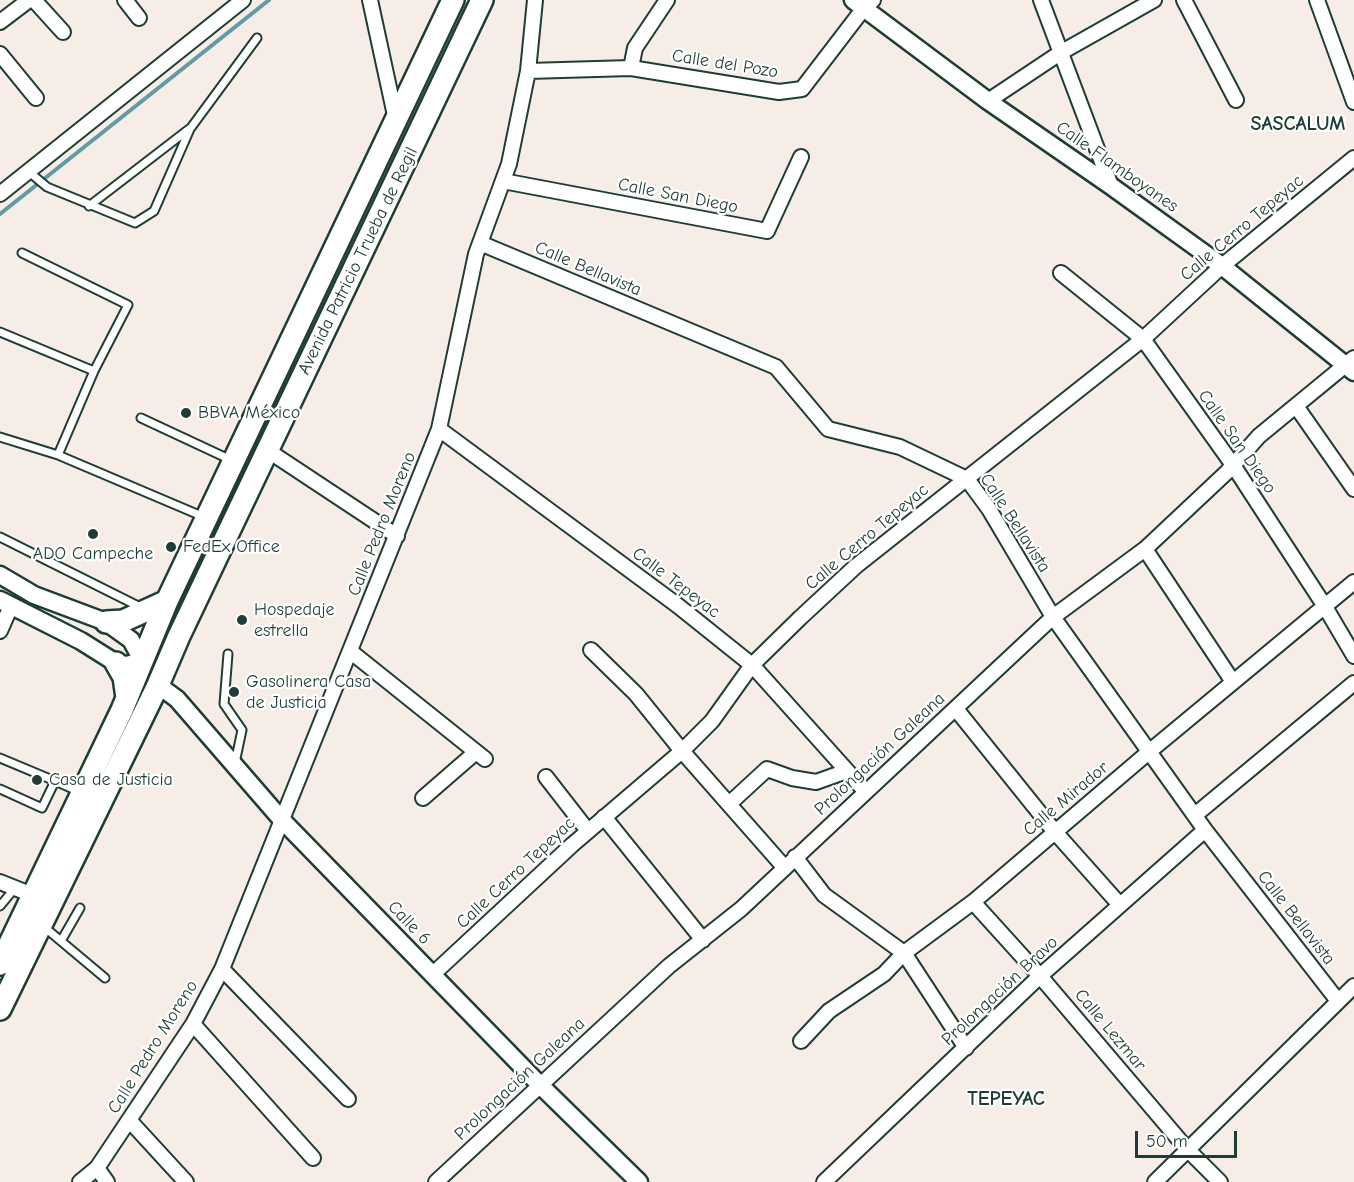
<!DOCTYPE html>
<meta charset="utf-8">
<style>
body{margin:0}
#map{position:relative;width:1354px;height:1182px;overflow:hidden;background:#f7ede7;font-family:"Comic Neue",sans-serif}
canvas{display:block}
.scale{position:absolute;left:1135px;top:1131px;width:102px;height:27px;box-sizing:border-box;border:3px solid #1f3d34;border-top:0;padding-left:8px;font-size:18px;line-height:21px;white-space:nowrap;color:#1f3d34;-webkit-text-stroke:4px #fff;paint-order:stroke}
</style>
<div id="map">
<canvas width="1354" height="1182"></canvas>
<div class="scale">50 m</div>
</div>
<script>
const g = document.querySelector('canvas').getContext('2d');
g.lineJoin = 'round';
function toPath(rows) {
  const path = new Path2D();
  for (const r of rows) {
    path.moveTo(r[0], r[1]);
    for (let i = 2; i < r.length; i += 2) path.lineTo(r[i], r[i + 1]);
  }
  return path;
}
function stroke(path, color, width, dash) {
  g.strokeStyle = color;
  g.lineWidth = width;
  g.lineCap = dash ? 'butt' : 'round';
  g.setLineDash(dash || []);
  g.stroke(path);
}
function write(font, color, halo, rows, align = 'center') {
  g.font = font + ' "Comic Neue",sans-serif';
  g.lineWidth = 4.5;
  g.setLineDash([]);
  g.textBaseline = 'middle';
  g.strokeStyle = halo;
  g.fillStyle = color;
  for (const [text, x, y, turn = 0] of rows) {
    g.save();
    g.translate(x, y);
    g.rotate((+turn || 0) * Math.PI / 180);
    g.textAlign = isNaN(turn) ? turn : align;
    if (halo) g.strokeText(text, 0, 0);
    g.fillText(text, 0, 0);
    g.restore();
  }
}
stroke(toPath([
 [0,214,269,0]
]), '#629aa5', 4);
const service = toPath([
 [28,171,47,187,135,223,154,211,190,129,257,38],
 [89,206,189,129],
 [22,253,128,305,94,371,58,455],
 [0,332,94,371],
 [141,418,231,460],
 [0,437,58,455,204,517],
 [0,537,142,608],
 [228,654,224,704,242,730,235,763],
 [0,758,55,781,42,808,0,789],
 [55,781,80,792],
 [0,906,15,888],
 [43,926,105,978],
 [61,941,80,908]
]);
const minor = toPath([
 [34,0,63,32],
 [125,0,139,18],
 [370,0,396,120],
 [1041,0,1111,186],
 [1184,0,1236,100],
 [1317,0,1354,102],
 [0,22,29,0],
 [0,54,36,98],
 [631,68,635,48,667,0],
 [528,71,631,68,779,92,802,89,864,8,873,0],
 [988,101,1060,53,1154,0],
 [503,181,767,231,801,157],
 [0,194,243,0],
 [480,243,776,367,828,429,900,447,967,479,989,509,1053,617,1205,830,1338,1001],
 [1061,273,1143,339,1233,465,1324,605,1354,656],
 [1296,406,1354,489],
 [439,429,677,605,752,665,866,792],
 [267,450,397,536],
 [1145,549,1233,682],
 [0,631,11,606],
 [591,650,636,694,682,751,785,868],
 [350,651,485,759],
 [956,709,1055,832,1120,905],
 [546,777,588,831],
 [423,798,476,752],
 [729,804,767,769,792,778,816,782,847,771],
 [1195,815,1354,683],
 [604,817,703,940],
 [795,857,824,895,904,953,966,1048],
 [0,882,40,898],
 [973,902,1040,976,1187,1149,1220,1182],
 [222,969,348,1099],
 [432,975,572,845,682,751,712,721,752,665,800,618,856,566,1143,339,1222,266,1354,158],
 [193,1024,313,1158],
 [801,1041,829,1011,884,974,904,953,973,902,1150,751,1354,582],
 [129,1120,186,1182],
 [97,1168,107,1182],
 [80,1182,97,1168,193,1024,222,969,439,429,476,254,509,164,528,71,535,0],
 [436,1182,669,966,741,909,1053,617,1145,549,1227,472,1259,436,1354,358],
 [824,1182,1040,976,1205,830],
 [1155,1182,1354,986]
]);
const tertiary = toPath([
 [853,0,988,101,1111,186,1222,266,1354,372],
 [0,575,34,595,106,622,131,640,142,660,127,665,116,663,81,641,0,600],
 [158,685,177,699,281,819,539,1084,639,1182]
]);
const primary = toPath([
 [106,622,123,621,167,601],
 [116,663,124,677,127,698],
 [0,964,122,710,167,601,453,0],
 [0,1009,158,685,179,636,482,0]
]);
stroke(service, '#1f3d34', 11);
stroke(minor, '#1f3d34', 18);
stroke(tertiary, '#1f3d34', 21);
stroke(primary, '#1f3d34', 26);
stroke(service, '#fff', 7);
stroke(minor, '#fff', 14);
stroke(tertiary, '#fff', 16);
stroke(primary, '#fff', 21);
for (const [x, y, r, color] of [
 [186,413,6,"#1f3d34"],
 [93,534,6,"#1f3d34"],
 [171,547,6,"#1f3d34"],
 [242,620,6,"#1f3d34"],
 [234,692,6,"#1f3d34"],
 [37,780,6,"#1f3d34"]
]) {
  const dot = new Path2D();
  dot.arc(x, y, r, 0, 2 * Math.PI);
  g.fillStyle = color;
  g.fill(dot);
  stroke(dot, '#fff', 2);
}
write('18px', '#1f3d34', '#fff', [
 ["Calle del Pozo",725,64,9],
 ["Calle Flamboyanes",1117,167,35],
 ["Calle San Diego",678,196,11],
 ["Calle Cerro Tepeyac",1242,228,-40],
 ["Avenida Patricio Trueba de Regil",358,261,-64],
 ["Calle Bellavista",588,269,23],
 ["Calle San Diego",1237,442,55],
 ["Calle Bellavista",1015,523,57],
 ["Calle Pedro Moreno",382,524,-68],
 ["Calle Cerro Tepeyac",867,537,-40],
 ["Calle Tepeyac",676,583,37],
 ["Prolongación Galeana",880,754,-43],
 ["Calle Mirador",1066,799,-40],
 ["Calle Cerro Tepeyac",516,873,-43],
 ["Calle Bellavista",1296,918,52],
 ["Calle 6",409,923,46],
 ["Prolongación Bravo",1000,991,-43],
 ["Calle Lezmar",1110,1030,50],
 ["Calle Pedro Moreno",153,1047,-58],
 ["Prolongación Galeana",520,1079,-43]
]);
write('18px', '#1f3d34', '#fff', [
 ["BBVA México",198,413],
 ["FedEx Office",183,547],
 ["ADO Campeche",93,554,"center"],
 ["Hospedaje",254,610],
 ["estrella",254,631],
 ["Gasolinera Casa",246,682],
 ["de Justicia",246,703],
 ["Casa de Justicia",49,780]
], 'left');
write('bold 20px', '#1f3d34', '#fff', [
 ["SASCALUM",1298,124],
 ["TEPEYAC",1006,1099]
]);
</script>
